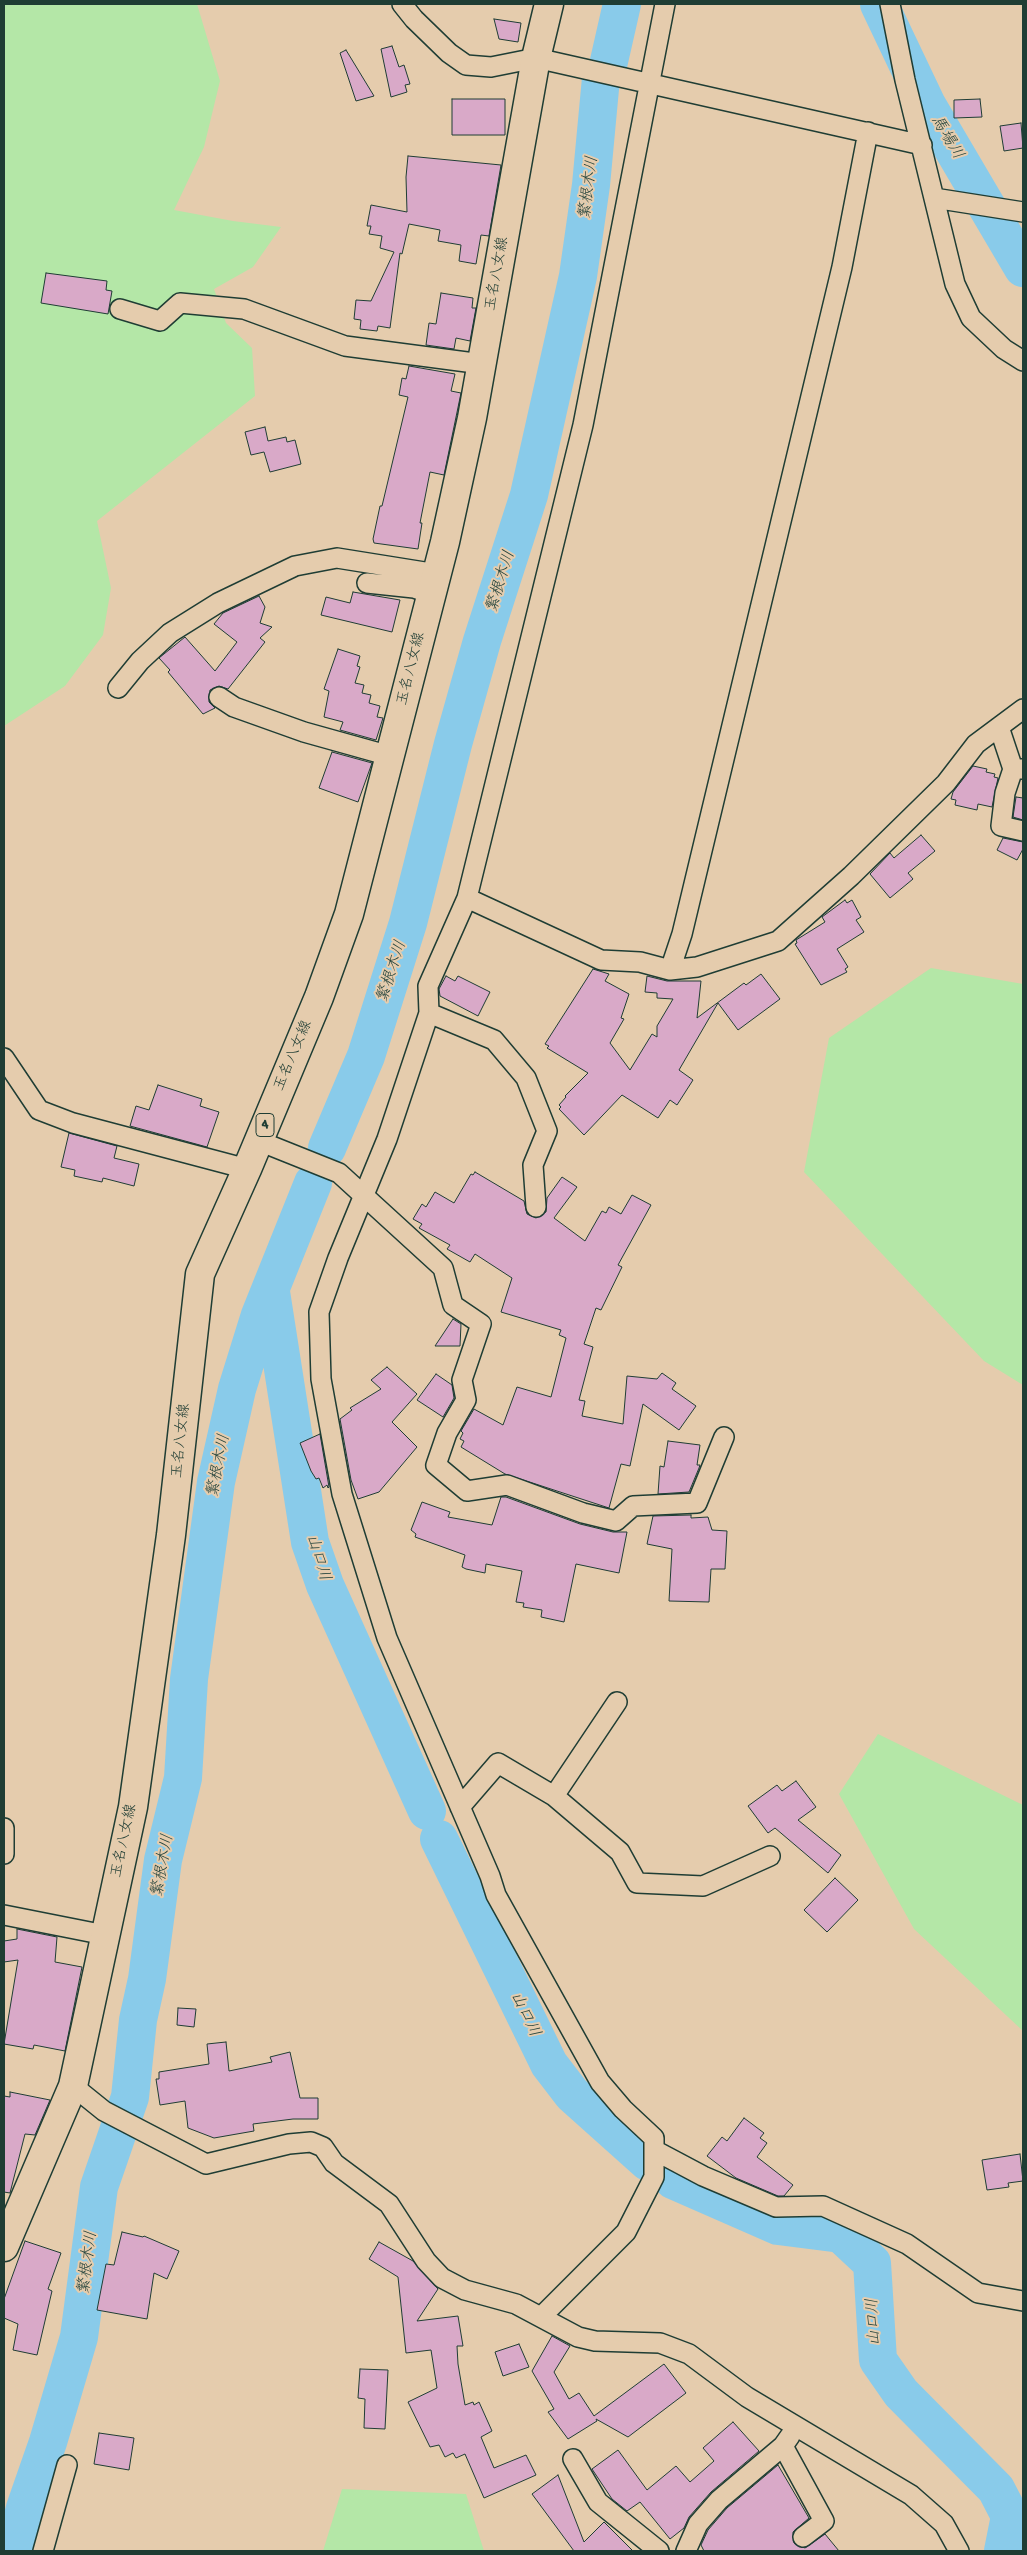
<!DOCTYPE html>
<meta charset="utf-8">
<style>
body{margin:0}
#map{position:relative;width:1027px;height:2555px;overflow:hidden;background:#e5ccad;font-family:"Gochi Hand",sans-serif}
canvas{display:block}
.frame{position:absolute;inset:0;border:5px solid #1f3d34;pointer-events:none}
</style>
<div id="map">
<canvas width="1027" height="2555"></canvas>
<div class="frame"></div>
</div>
<script>
const g = document.querySelector('canvas').getContext('2d');
g.lineJoin = 'round';
function fill(path, color) {
  g.fillStyle = color;
  g.fill(path, 'evenodd');
}
function toPath(rows) {
  const path = new Path2D();
  for (const r of rows) {
    path.moveTo(r[0], r[1]);
    for (let i = 2; i < r.length; i += 2) path.lineTo(r[i], r[i + 1]);
  }
  return path;
}
function stroke(path, color, width, dash) {
  g.strokeStyle = color;
  g.lineWidth = width;
  g.lineCap = dash ? 'butt' : 'round';
  g.setLineDash(dash || []);
  g.stroke(path);
}
function write(font, color, halo, rows, align = 'center') {
  g.font = font + ' "Gochi Hand","Klee One",sans-serif';
  g.lineWidth = 4;
  g.setLineDash([]);
  g.textBaseline = 'middle';
  g.strokeStyle = halo;
  g.fillStyle = color;
  for (const [text, x, y, turn = 0] of rows) {
    g.save();
    g.translate(x, y);
    g.rotate((+turn || 0) * Math.PI / 180);
    g.textAlign = isNaN(turn) ? turn : align;
    if (halo) g.strokeText(text, 0, 0);
    g.fillText(text, 0, 0);
    g.restore();
  }
}
fill(toPath([
 [4,4,197,4,220,81,204,147,174,210,233,221,281,227,253,267,214,289,226,323,252,348,255,396,97,521,111,588,103,635,65,686,4,726],
 [931,968,1023,984,1023,1385,984,1361,804,1172,829,1038],
 [878,1734,1023,1805,1023,2031,914,1929,839,1794],
 [342,2489,466,2494,484,2551,323,2551]
]), '#b4e7a7');
stroke(toPath([
 [879,4,927,105,1023,268],
 [327,1148,366,1056,408,923,453,744,482,641,529,495,578,276,591,185,601,78,607,70,622,4],
 [271,1292,310,1542,325,1585,427,1811],
 [439,1839,549,2064,572,2094,648,2162],
 [673,2180,778,2226,841,2234,872,2263,878,2360,901,2393,996,2489,1010,2516,1003,2551],
 [14,2551,25,2508,48,2442,79,2337,99,2187,130,2097,138,2020,147,1979,163,1860,183,1778,189,1679,216,1482,237,1389,260,1315,313,1183]
]), '#89cbea', 38);
const building = toPath([
 [494,19,521,23,518,42,499,39,494,19],
 [392,46,399,67,404,65,410,84,405,85,407,92,391,97,381,49,392,46],
 [346,50,374,96,356,101,340,53,346,50],
 [452,99,505,99,505,135,452,135,452,99],
 [980,99,982,117,954,118,954,100,980,99],
 [1021,123,1023,148,1004,151,1000,126,1021,123],
 [408,156,501,165,489,236,481,235,476,264,459,261,461,245,438,241,440,230,409,224,402,254,400,253,390,328,378,326,377,331,360,329,361,320,354,319,356,300,371,301,394,252,380,248,382,236,369,234,371,226,367,226,371,205,407,212,406,177,408,156],
 [46,273,107,281,106,290,112,291,108,314,41,303,46,273],
 [441,293,473,298,472,308,476,308,470,341,456,338,454,349,426,345,429,323,436,324,441,293],
 [409,366,455,374,451,391,461,393,444,475,430,472,420,523,422,523,418,549,374,543,373,539,380,506,382,506,408,397,399,395,402,378,406,379,409,366],
 [265,427,268,441,286,437,287,442,295,440,301,464,270,472,264,452,251,455,245,432,265,427],
 [353,592,400,600,392,632,321,615,326,597,350,603,353,592],
 [259,596,265,607,260,623,272,627,260,638,265,642,228,689,219,686,210,690,209,702,215,708,203,714,168,672,170,670,159,658,185,637,215,671,237,642,214,624,223,613,259,596],
 [338,649,360,656,357,666,360,667,355,683,364,685,362,693,371,695,369,703,380,706,377,717,383,718,376,740,340,730,343,722,324,717,329,691,324,689,338,649],
 [332,752,372,763,358,802,319,788,332,752],
 [973,766,987,769,986,772,995,774,994,777,998,778,992,807,978,804,977,810,955,805,956,800,951,799,953,792,973,766],
 [1016,797,1023,798,1023,820,1013,817,1016,797],
 [921,835,935,851,908,873,913,879,890,898,870,874,890,853,894,858,921,835],
 [1003,838,1023,842,1023,849,1017,860,997,850,1003,838],
 [845,900,847,903,852,900,861,917,856,920,864,932,837,949,848,967,845,969,847,972,821,985,795,944,797,943,796,940,825,922,822,917,845,900],
 [593,969,609,974,605,981,629,994,621,1018,624,1019,610,1043,630,1070,652,1034,657,1037,657,1026,673,999,657,998,657,993,645,992,647,976,667,981,701,981,697,1018,744,983,746,985,761,974,780,999,738,1030,718,1003,679,1070,693,1080,677,1105,670,1100,658,1118,622,1095,584,1135,559,1109,561,1107,559,1105,566,1097,565,1096,588,1073,547,1048,549,1046,545,1044,593,969],
 [446,976,455,981,458,976,490,992,478,1016,440,996,439,989,446,976],
 [158,1085,202,1099,200,1106,219,1112,207,1147,130,1126,136,1106,149,1110,158,1085],
 [69,1133,117,1146,114,1158,139,1164,134,1186,103,1178,102,1182,74,1176,75,1170,61,1167,69,1133],
 [475,1172,524,1201,527,1214,536,1218,546,1212,547,1198,562,1177,577,1187,554,1218,585,1241,602,1211,606,1213,609,1207,621,1214,632,1195,651,1205,618,1265,622,1267,601,1310,596,1308,584,1344,593,1347,579,1400,585,1401,582,1416,623,1424,627,1376,657,1379,662,1373,676,1383,672,1389,696,1406,679,1430,643,1404,630,1466,621,1464,609,1508,505,1474,461,1447,464,1441,460,1439,463,1433,461,1431,474,1409,503,1425,517,1387,551,1397,566,1338,559,1335,561,1330,501,1312,512,1278,475,1254,470,1262,447,1249,450,1245,419,1228,422,1224,413,1219,422,1204,426,1207,435,1192,454,1203,471,1174,473,1175,475,1172],
 [453,1319,461,1324,460,1346,435,1346,453,1319],
 [387,1367,417,1394,392,1422,417,1447,379,1492,358,1499,351,1480,340,1419,352,1410,350,1408,381,1389,371,1380,387,1367],
 [436,1374,452,1385,454,1398,443,1417,417,1400,436,1374],
 [320,1434,329,1487,328,1488,327,1485,323,1488,319,1478,316,1479,311,1471,300,1443,320,1434],
 [668,1441,700,1445,697,1465,700,1465,699,1468,689,1492,658,1494,660,1466,664,1467,668,1441],
 [501,1497,506,1497,580,1524,613,1532,627,1532,619,1573,576,1564,564,1622,541,1617,542,1610,523,1607,524,1603,516,1602,522,1571,486,1564,485,1573,466,1569,462,1567,465,1555,415,1537,416,1534,411,1530,422,1502,450,1512,448,1517,492,1525,501,1497],
 [691,1515,691,1518,708,1517,712,1530,727,1531,725,1569,711,1569,709,1602,669,1601,672,1549,647,1544,653,1516,691,1515],
 [796,1781,816,1807,798,1820,841,1855,828,1873,775,1828,768,1833,748,1806,777,1785,782,1791,796,1781],
 [835,1878,858,1900,827,1932,804,1910,835,1878],
 [17,1929,57,1937,55,1962,82,1967,65,2051,34,2045,33,2049,4,2044,18,1960,4,1962,4,1941,17,1939,17,1929],
 [178,2008,196,2009,194,2027,177,2025,178,2008],
 [226,2042,229,2071,272,2062,270,2057,290,2052,300,2098,318,2098,318,2119,293,2119,253,2124,254,2131,214,2138,188,2128,185,2101,160,2105,156,2079,159,2079,159,2072,209,2064,207,2044,226,2042],
 [10,2092,50,2100,35,2135,25,2134,10,2193,4,2192,4,2096,10,2097,10,2092],
 [744,2118,764,2133,760,2138,767,2143,757,2157,793,2185,784,2196,778,2196,736,2178,707,2156,722,2137,727,2141,744,2118],
 [1020,2154,1023,2181,1008,2183,1009,2187,987,2190,982,2160,1020,2154],
 [122,2232,143,2237,144,2236,179,2251,167,2279,154,2273,147,2319,97,2310,106,2264,114,2265,122,2232],
 [25,2241,61,2253,48,2289,52,2291,37,2355,13,2350,18,2324,4,2318,4,2299,25,2241],
 [379,2242,413,2261,438,2289,417,2321,458,2316,463,2346,457,2346,458,2364,465,2405,473,2402,474,2405,479,2402,492,2431,481,2437,494,2468,526,2455,536,2475,484,2498,465,2454,456,2458,453,2453,445,2457,439,2445,430,2447,408,2402,437,2388,431,2350,406,2353,398,2277,369,2259,379,2242],
 [552,2336,570,2346,554,2372,569,2399,579,2393,594,2416,664,2364,686,2393,628,2437,596,2419,597,2421,568,2439,548,2412,554,2409,532,2371,552,2336],
 [519,2344,529,2367,503,2376,495,2352,519,2344],
 [360,2369,388,2370,385,2429,364,2428,365,2399,358,2398,360,2369],
 [733,2422,759,2451,711,2492,689,2517,684,2528,670,2539,640,2502,627,2511,612,2499,592,2469,618,2450,647,2490,676,2466,690,2482,714,2461,703,2448,733,2422],
 [99,2433,134,2438,129,2470,94,2464,99,2433],
 [778,2465,809,2518,793,2532,794,2543,805,2548,825,2534,839,2551,704,2551,701,2545,708,2530,727,2508,778,2465],
 [558,2475,584,2542,604,2522,633,2551,574,2551,532,2494,558,2475]
]);
fill(building, '#d9a9c8');
stroke(building, '#1f3d34', 1);
const minor = toPath([
 [402,4,414,19,449,53,466,65,491,67,536,58,922,145],
 [890,4,905,80,955,284,971,318,1004,349,1023,361],
 [934,198,1023,212],
 [120,309,160,321,180,303,244,309,345,346,482,364],
 [367,583,414,588,432,594],
 [118,688,140,661,170,633,218,603,295,566,337,558,437,574],
 [219,697,234,707,304,732,390,756],
 [999,727,1013,769,1023,769],
 [1013,769,1005,793,1001,826,1023,831],
 [467,898,601,960,640,962,670,970,697,967,778,941,851,876,946,783,976,744,1023,709],
 [670,970,682,934,842,267,868,132],
 [429,1013,494,1040,526,1078,547,1131,533,1165,536,1207],
 [4,1058,39,1110,73,1123,247,1169],
 [259,1141,339,1173,443,1268,453,1305,481,1324,462,1380,466,1400,447,1433,436,1465,467,1491,507,1485,583,1513,616,1521,633,1506,697,1503,724,1437],
 [554,1796,620,1852,637,1883,703,1886,770,1856],
 [460,1807,498,1763,554,1796,617,1702],
 [4,1828,4,1854],
 [4,1915,105,1935],
 [73,2086,104,2111,206,2164,289,2144,311,2142,323,2147,334,2163,389,2204,426,2261,442,2278,465,2290,516,2304,578,2337,595,2341,660,2343,689,2354,747,2397,911,2495,944,2524,959,2551],
 [654,2150,703,2176,776,2207,823,2206,907,2244,978,2293,1023,2301],
 [541,2317,626,2232,654,2177,654,2138,623,2109,600,2082,496,1895,490,1876,387,1638,342,1494,321,1379,319,1312,338,1258,387,1139,429,1013,428,986,467,898,583,425,665,4],
 [790,2436,783,2446,824,2521,803,2537],
 [573,2459,598,2502,659,2551],
 [43,2551,67,2465],
 [686,2551,698,2524,719,2500,783,2446]
]);
const primary = toPath([
 [4,2247,73,2086,133,1807,171,1535,200,1274,247,1169,319,997,349,914,445,542,472,418,536,58,549,4]
]);
stroke(minor, '#1f3d34', 22);
stroke(primary, '#1f3d34', 31);
stroke(minor, '#e5ccad', 19);
stroke(primary, '#e5ccad', 28);
for (const [x, y, w] of [
 [265,1125,18]
]) {
  const box = new Path2D();
  box.roundRect(x - w / 2, y - 11.5, w, 23, 4);
  g.fillStyle = '#e5ccad';
  g.fill(box);
  stroke(box, '#1f3d34', 1);
}
write('bold 14px', '#1f3d34', null, [
 ["4",265,1125]
]);
write('15px', '#1f3d34', '#e5ccad', [
 ["玉名八女線",498,274,-80],
 ["玉名八女線",412,669,-76],
 ["玉名八女線",294,1056,-67],
 ["玉名八女線",182,1441,-84],
 ["玉名八女線",125,1841,-78]
]);
write('italic 16px', '#24443d', '#e5ccad', [
 ["馬場川",946,138,59],
 ["繁根木川",590,188,-83],
 ["繁根木川",502,582,-73],
 ["繁根木川",393,972,-72],
 ["繁根木川",220,1466,-79],
 ["山口川",317,1558,73],
 ["繁根木川",164,1866,-80],
 ["山口川",524,2015,64],
 ["繁根木川",89,2263,-83],
 ["山口川",875,2322,-93]
]);
</script>
